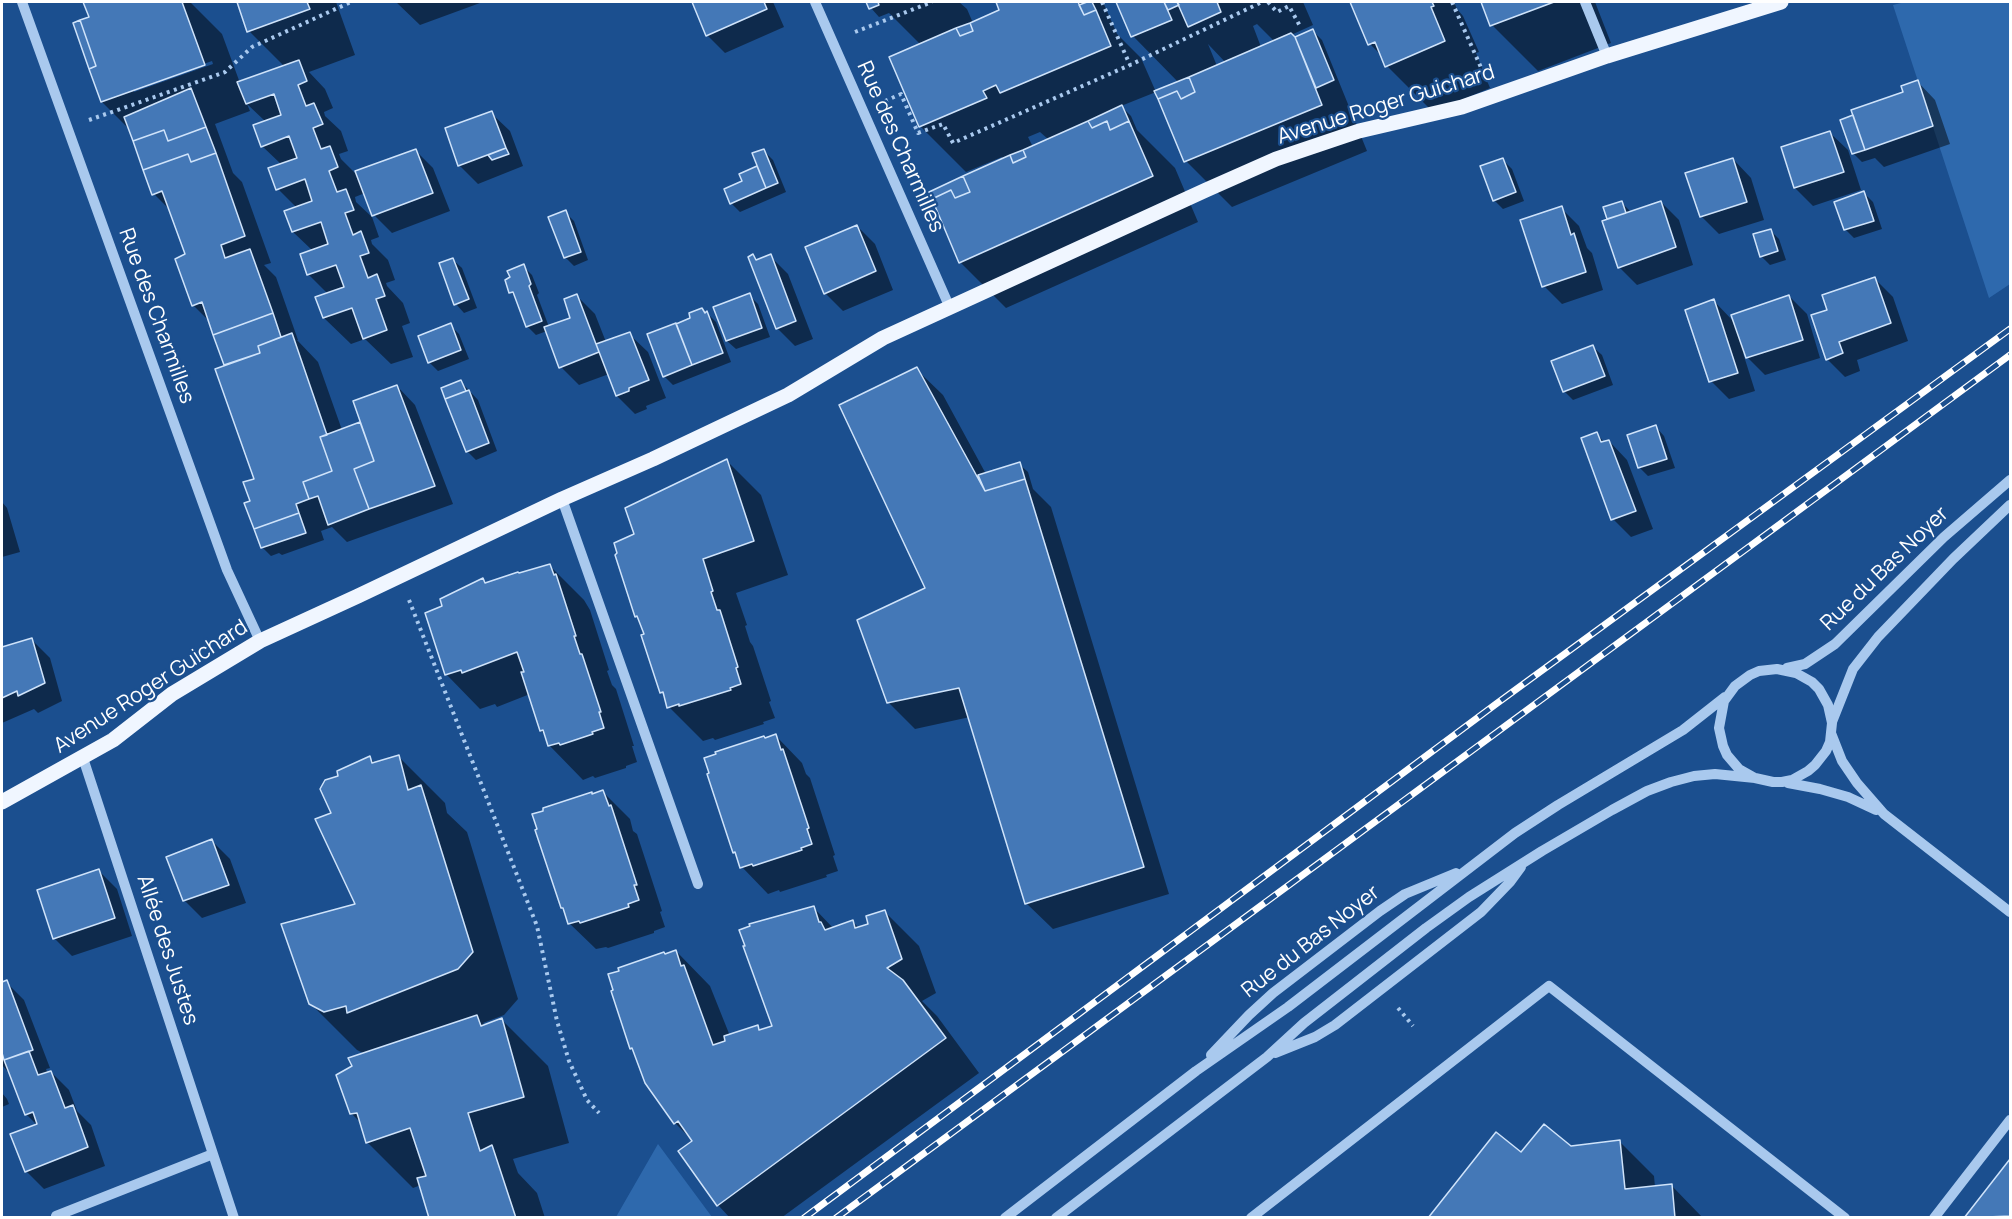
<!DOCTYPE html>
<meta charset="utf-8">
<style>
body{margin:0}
#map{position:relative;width:2012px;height:1219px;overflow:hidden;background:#1b4f8f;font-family:Manrope,sans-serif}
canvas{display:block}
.frame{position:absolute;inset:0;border:3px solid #fff;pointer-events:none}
</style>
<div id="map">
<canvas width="2012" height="1219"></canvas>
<div class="frame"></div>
</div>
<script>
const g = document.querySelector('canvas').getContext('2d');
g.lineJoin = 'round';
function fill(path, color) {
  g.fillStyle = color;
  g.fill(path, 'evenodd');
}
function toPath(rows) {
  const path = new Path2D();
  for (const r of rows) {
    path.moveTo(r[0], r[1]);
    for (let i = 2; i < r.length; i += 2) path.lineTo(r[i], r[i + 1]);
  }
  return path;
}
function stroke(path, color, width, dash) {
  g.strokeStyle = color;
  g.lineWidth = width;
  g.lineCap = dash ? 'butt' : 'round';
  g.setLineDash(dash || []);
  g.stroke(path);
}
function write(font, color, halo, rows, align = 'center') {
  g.font = font + ' Manrope,sans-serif';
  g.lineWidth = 4.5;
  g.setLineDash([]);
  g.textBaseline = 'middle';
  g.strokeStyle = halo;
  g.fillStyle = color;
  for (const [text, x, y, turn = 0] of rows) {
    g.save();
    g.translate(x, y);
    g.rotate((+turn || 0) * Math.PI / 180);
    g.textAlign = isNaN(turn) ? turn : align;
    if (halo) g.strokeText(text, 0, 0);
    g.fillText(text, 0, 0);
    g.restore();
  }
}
fill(toPath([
 [1905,2,2010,2,2010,284,1989,298,1893,5],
 [658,1144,712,1217,616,1217]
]), '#2e69ad');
fill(toPath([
 [85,2,190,2,222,34,240,83,285,67,249,31,238,2,336,2,355,55,309,72,325,89,333,108,324,112,325,116,341,131,348,151,339,154,341,159,355,173,415,150,433,168,450,211,392,233,374,215,365,193,355,197,356,202,372,217,379,237,371,240,372,244,388,260,395,280,386,283,387,286,403,303,410,323,402,326,413,357,391,364,365,339,351,344,324,318,317,298,328,294,309,275,302,255,313,251,293,232,297,208,278,189,282,165,262,146,266,122,247,104,250,111,215,124,233,173,242,182,271,263,264,265,276,277,298,340,297,340,318,362,342,430,362,422,397,386,415,405,453,504,347,542,332,527,321,531,324,540,282,555,279,553,271,556,262,547,252,502,256,480,227,366,210,322,193,305,187,255,171,211,154,194,130,130,102,102,75,24,91,18],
 [212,61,213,64,134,92,134,89],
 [239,359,242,361,228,366,227,363],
 [396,2,480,2,480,3,420,25],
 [694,2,773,2,784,27,725,53,707,35],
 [868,2,959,2,967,9,973,23,1001,11,997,2,1103,2,1117,34,1141,58,1156,92,1121,106,1131,116,1137,130,1175,168,1198,222,1006,308,960,262,1003,160,1002,157,966,172,920,126,891,57,921,45,889,13,879,17,871,8],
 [1040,132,1049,140,1033,147,1028,137],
 [1121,2,1303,2,1313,25,1291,35,1295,39,1313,31,1322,40,1367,151,1232,207,1186,161,1179,83,1133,36,1118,3],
 [1257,24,1275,42,1261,47,1253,26],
 [1208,44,1226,63,1217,66],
 [1352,2,1454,2,1457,9,1463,16,1479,52,1476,53,1490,88,1433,112,1387,66,1383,57,1370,44],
 [1483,2,1595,2,1611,43,1538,71,1492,25],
 [1917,81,1935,100,1950,144,1884,167,1875,158,1862,162,1853,153,1905,92],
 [491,113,510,131,523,166,478,184,460,166,447,129],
 [1829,132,1848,150,1861,190,1813,206,1795,188],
 [764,151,773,160,786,192,740,212,731,203,744,182,741,174,759,167],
 [1733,159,1751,178,1764,220,1719,234,1701,216],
 [1503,160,1512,169,1524,201,1503,209,1494,200],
 [1864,193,1873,202,1882,229,1854,238,1845,229],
 [1661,202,1679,220,1693,265,1637,285,1619,267,1609,220,1605,208,1622,203,1631,212],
 [1561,208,1579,226,1587,248,1592,253,1603,290,1562,304,1544,286],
 [565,212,574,221,588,260,574,266,565,257],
 [857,226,875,244,893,290,843,311,825,293],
 [1770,230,1779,239,1786,260,1770,265,1761,256],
 [753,256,757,261,770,256,788,274,813,339,795,346,777,328],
 [453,260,462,268,477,308,464,313,456,304],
 [523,266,532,275,539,293,537,295,549,327,572,319,577,296,595,314,606,342,629,334,648,352,666,398,646,406,647,409,635,414,617,396,609,374,579,385,561,367,547,331,536,335,527,326,517,298,511,292],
 [1875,279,1893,297,1908,341,1857,360,1860,371,1845,377,1827,359,1829,311],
 [749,295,758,304,770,337,736,349,727,341,715,308],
 [1789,296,1807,314,1820,358,1765,375,1743,353,1755,391,1729,399,1711,381,1714,301,1735,323],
 [707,313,716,322,731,362,673,385,664,376],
 [450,325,459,334,469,359,438,371,429,362],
 [1593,347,1602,355,1613,385,1573,400,1565,392,1553,362],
 [916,369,943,395,986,474,1019,464,1028,472,1033,489,1051,507,1169,894,1053,929,1026,903,970,717,915,729,889,703,927,588],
 [461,382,478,400,497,451,476,460,467,451,443,389],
 [1656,427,1664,436,1675,468,1648,476,1639,467],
 [1597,434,1605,443,1609,441,1627,460,1653,529,1631,537,1613,519],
 [727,461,761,495,788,575,736,593,747,625,745,626,750,642,753,646,771,701,769,702,775,718,763,722,764,724,715,740,713,738,703,741,669,707,665,695,662,692,646,635,640,619,637,616,635,535],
 [2,502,7,508,20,552,2,557],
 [550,566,584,600,590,610,609,670,607,671,612,685,616,689,634,746,632,746,637,762,626,766,626,768,595,778,593,776,583,780,549,745,546,735,541,731,530,694,497,707,495,704,480,709,446,674,444,607,483,580,486,584],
 [32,640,50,658,62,701,38,713,34,709,2,723,2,648],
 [776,736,802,763,806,774,810,778,835,855,833,856,838,871,826,875,827,877,780,892,779,890,768,894,742,867,738,855,734,852,766,739],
 [399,757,445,803,447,813,467,832,518,999,504,1015,483,1023,486,1026,502,1020,548,1066,569,1143,513,1159,518,1173,537,1193,545,1218,431,1218,421,1185,413,1188,367,1142,362,1124,351,1113,353,1067,365,1054,357,1050,310,1003,357,905,333,814,340,777,370,758,376,764],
 [603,792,630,819,633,831,637,834,662,911,660,912,665,927,654,931,654,933,608,948,606,947,596,949,569,923,565,911,562,908,593,796],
 [212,841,230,859,246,903,202,918,184,900],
 [99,871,117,889,132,936,72,956,54,938],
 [814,908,834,929,853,922,859,928,869,925,885,912,919,946,936,993,922,1001,937,1016,979,1073,781,1218,730,1218,718,1205,694,1142,675,1123,646,1083,635,1051,631,1048,665,955,676,951,710,986,730,1036,757,1027,762,1031,774,1027],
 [6,982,24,1000,50,1068,46,1069,48,1074,51,1072,69,1090,77,1111,91,1125,105,1166,44,1189,26,1171,37,1125,26,1114,9,1073,2,1065,2,983],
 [2,1093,7,1099,9,1104,2,1107],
 [1620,1142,1654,1176,1655,1187,1671,1185,1703,1218,1430,1218,1522,1154],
 [2010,1162,2010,1218,1966,1218]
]), '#0007');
const building = toPath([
 [83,2,182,2,205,65,101,102,89,69,96,66,80,20,89,17,83,2],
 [237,2,307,2,310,9,247,32,237,2],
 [692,2,764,2,767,9,706,36,692,2],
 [866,2,878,2,879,5,869,9,866,2],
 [996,2,1078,2,1084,15,1096,10,1111,46,1000,93,996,85,983,91,987,98,919,127,889,57,956,28,960,36,973,31,970,23,999,10,996,2],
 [1087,2,1092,2,1096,10,1084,15,1079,5,1087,2],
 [1116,2,1164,2,1172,20,1131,37,1116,2],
 [1164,2,1177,2,1179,5,1168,10,1164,2],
 [1177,2,1217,2,1221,12,1188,27,1177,2],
 [1350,2,1432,2,1434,6,1431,7,1445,41,1385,67,1375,42,1368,45,1350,2],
 [1481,2,1554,2,1490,26,1481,2],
 [80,20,96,66,89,69,73,23,80,20],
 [970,23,973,31,960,36,956,28,970,23],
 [1313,29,1334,80,1316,88,1295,37,1313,29],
 [1291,33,1295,37,1322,105,1184,162,1158,99,1177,91,1181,99,1195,92,1189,77,1291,33],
 [299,60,307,81,298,85,306,106,314,103,323,124,313,128,321,149,330,146,338,167,329,171,337,192,346,189,354,210,345,213,353,235,361,231,369,253,360,256,368,278,377,274,385,296,376,299,387,330,363,339,352,308,323,318,315,297,344,287,336,265,307,275,300,254,328,244,321,222,292,232,284,211,312,201,305,179,276,190,268,168,297,158,289,136,261,147,253,125,281,115,274,94,246,104,237,82,299,60],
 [1189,77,1195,92,1181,99,1177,91,1158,99,1154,91,1189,77],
 [1918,80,1933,126,1865,150,1851,110,1903,92,1901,86,1918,80],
 [191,88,206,127,168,141,164,130,133,141,124,117,191,88],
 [1122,105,1129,121,1110,130,1107,121,1092,128,1088,121,1122,105],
 [492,111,506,148,458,166,445,128,492,111],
 [1853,115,1865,150,1852,154,1840,120,1853,115],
 [1088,121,1092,128,1107,121,1110,130,1129,121,1153,176,959,263,932,199,951,190,955,198,970,192,963,176,1010,155,1013,163,1026,157,1023,150,1088,121],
 [206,127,216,153,191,162,188,154,143,170,133,141,164,130,168,141,206,127],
 [1830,131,1844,172,1794,188,1781,147,1830,131],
 [506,148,509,154,492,160,488,155,506,148],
 [416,149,433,193,372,216,355,171,416,149],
 [764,149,778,183,766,188,752,153,764,149],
 [1023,150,1026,157,1013,163,1010,155,1023,150],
 [216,153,245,236,221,245,225,258,250,249,273,313,213,335,202,302,192,306,175,259,185,254,162,191,152,195,143,170,188,154,191,162,216,153],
 [1503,158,1516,192,1493,201,1480,166,1503,158],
 [1733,158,1747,202,1700,217,1685,173,1733,158],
 [757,166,766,188,730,204,724,189,742,181,739,174,757,166],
 [963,176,970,192,955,198,951,190,932,199,929,192,963,176],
 [1864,191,1874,221,1844,230,1834,202,1864,191],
 [1622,201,1626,213,1607,219,1603,207,1622,201],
 [1661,201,1676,247,1618,268,1602,221,1661,201],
 [1562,206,1571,235,1574,233,1586,272,1542,287,1520,220,1562,206],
 [566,210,581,252,564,258,548,217,566,210],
 [857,225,876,271,824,294,805,247,857,225],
 [1771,229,1778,251,1760,257,1753,234,1771,229],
 [753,254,756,260,771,254,796,321,776,329,748,257,753,254],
 [453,258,469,299,454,305,439,263,453,258],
 [524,264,531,284,529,286,542,321,526,327,513,292,509,293,505,280,510,277,507,271,524,264],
 [1875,277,1891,323,1839,342,1843,353,1826,360,1811,315,1827,310,1822,295,1875,277],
 [750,293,762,328,726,341,713,307,750,293],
 [577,294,599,352,559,368,544,327,570,318,564,299,577,294],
 [1789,295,1803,340,1746,358,1731,315,1789,295],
 [1714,299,1738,373,1709,382,1685,310,1714,299],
 [702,308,705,313,707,311,723,353,692,365,676,324,690,318,689,313,702,308],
 [273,313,281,337,258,346,260,353,224,365,213,335,273,313],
 [451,323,461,350,428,363,418,336,451,323],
 [676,323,692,365,663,377,647,334,676,323],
 [630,332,649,380,629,388,629,391,616,396,596,344,630,332],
 [292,333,327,435,320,437,332,471,303,482,309,499,296,504,299,513,254,529,244,503,250,501,243,482,254,479,215,369,260,353,258,346,292,333],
 [1593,345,1605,376,1563,392,1551,361,1593,345],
 [917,367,985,491,1025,479,1144,867,1025,904,959,688,887,703,857,620,925,588,839,405,917,367],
 [461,380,466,391,445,399,441,388,461,380],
 [397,385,435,486,369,509,354,469,374,461,353,401,397,385],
 [469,390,489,443,466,452,445,399,469,390],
 [360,422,374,461,354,469,369,509,328,525,318,496,309,499,303,482,332,471,320,437,360,422],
 [1656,425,1667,459,1638,468,1627,435,1656,425],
 [1597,432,1601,442,1609,440,1636,511,1611,520,1581,438,1597,432],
 [727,459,754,541,703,559,713,591,711,592,717,610,720,610,738,667,736,668,741,684,730,688,731,690,679,706,679,704,667,708,663,692,660,693,641,635,644,634,637,616,635,617,615,555,617,553,614,543,634,534,625,508,727,459],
 [1020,462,1025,479,985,491,978,475,1020,462],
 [299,513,306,533,261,548,254,529,299,513],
 [550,564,554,575,556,574,576,636,574,636,580,654,582,654,601,712,599,712,604,728,592,732,593,734,560,745,559,743,548,746,543,730,540,731,521,672,524,672,517,652,462,673,461,670,445,675,425,613,442,606,440,599,483,578,485,583,518,572,519,573,550,564],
 [32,638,45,683,18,696,17,691,2,698,2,647,32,638],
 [776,734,781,750,783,749,809,828,807,829,812,844,801,848,802,850,753,866,752,864,740,868,735,852,733,853,707,774,709,773,704,758,716,754,715,752,764,736,765,738,776,734],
 [399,755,408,790,421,785,473,952,458,969,347,1013,346,1006,324,1012,309,1004,281,924,355,904,315,819,331,813,320,789,325,780,338,776,337,771,370,756,372,763,399,755],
 [603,790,609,806,611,805,637,885,634,885,639,900,628,904,629,907,580,923,579,921,568,924,563,908,561,908,535,830,537,829,532,814,543,811,543,808,592,792,592,794,603,790],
 [212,839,229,885,183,901,166,857,212,839],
 [99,869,115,918,53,939,37,890,99,869],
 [814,906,819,922,821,922,825,930,853,920,855,928,868,924,866,916,885,910,902,959,887,968,903,980,946,1038,717,1206,678,1151,692,1141,678,1121,674,1124,645,1083,632,1048,630,1049,611,991,613,990,608,974,619,971,618,968,664,952,665,954,676,950,681,966,684,965,713,1045,725,1041,724,1036,758,1025,759,1030,772,1026,743,946,745,946,739,930,750,926,749,924,814,906],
 [7,980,33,1050,4,1060,2,1053,2,982,7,980],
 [477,1015,481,1026,502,1018,524,1097,468,1113,480,1151,492,1145,516,1218,429,1218,417,1178,426,1176,410,1128,366,1143,357,1113,350,1114,336,1075,352,1066,348,1058,477,1015],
 [29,1051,38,1075,51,1071,65,1108,73,1105,88,1147,25,1172,10,1134,37,1124,33,1112,25,1115,4,1060,29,1051],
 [1544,1124,1571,1146,1620,1140,1625,1189,1672,1184,1675,1218,1428,1218,1496,1132,1521,1152,1544,1124],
 [2010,1159,2010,1216,1964,1218,2010,1159]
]);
fill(building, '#4478b7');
stroke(building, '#cfe3fa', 1.5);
stroke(toPath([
 [1102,2,1130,65],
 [1268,2,1277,12,1289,6,1301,28],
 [1452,2,1483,72],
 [855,32,932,2],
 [885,101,901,94,918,133,943,124,953,143,1130,65,1262,2],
 [89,120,225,72,252,47,351,2],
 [409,600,537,926,557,1021,569,1061,587,1100,599,1113],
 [1398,1008,1413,1026]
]), '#a9c9ee', 4, [3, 4.5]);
stroke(toPath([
 [22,2,227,570,260,641],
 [815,2,950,308],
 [1585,2,1607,56],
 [562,499,698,884],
 [1787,668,1805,664,1835,644,1944,537,2010,480],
 [1832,722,1853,669,1878,637,1953,559,2010,505],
 [1831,733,1842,761,1857,783,1884,814,2010,912],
 [83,758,234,1218],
 [1788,783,1820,789,1848,797,1876,810],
 [1275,1053,1315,1037,1335,1025,1481,912,1510,882,1521,867],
 [1211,1055,1249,1015,1273,993,1380,911,1405,894,1456,873],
 [56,1216,213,1154],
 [1005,1218,1196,1071,1288,1007,1515,833,1558,805,1683,730,1725,697],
 [1056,1218,1267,1057,1304,1023,1426,928,1469,897,1542,851,1612,810,1647,791,1671,782,1694,776,1715,774,1755,778,1773,782,1782,782,1792,780,1808,771,1815,765,1826,751,1830,742,1832,723,1828,705,1819,689,1812,682,1796,673,1777,669,1759,671,1750,675,1735,686,1724,701,1719,728,1723,746,1727,755,1739,769,1755,778],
 [1251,1218,1549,986,1845,1218],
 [1934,1218,2010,1120]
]), '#a9c9ee', 10);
stroke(toPath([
 [2,802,113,740,172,694,260,641,358,596,562,499,653,459,788,395,883,338,1206,190,1276,159,1359,131,1462,107,1607,56,1781,2]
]), '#f0f6ff', 15);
const rail = toPath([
 [804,1218,1496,704,2010,329],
 [836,1218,2010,355]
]);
stroke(rail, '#fff', 7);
stroke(rail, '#1b4f8f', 4.5, [14]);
write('21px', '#fff', '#1b4f8f', [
 ["Avenue Roger Guichard",1386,105,-17],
 ["Rue des Charmilles",900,147,66],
 ["Rue des Charmilles",156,316,70],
 ["Rue du Bas Noyer",1885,569,-44],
 ["Avenue Roger Guichard",151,687,-33],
 ["Rue du Bas Noyer",1311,942,-38],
 ["Allée des Justes",167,950,72]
]);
</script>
